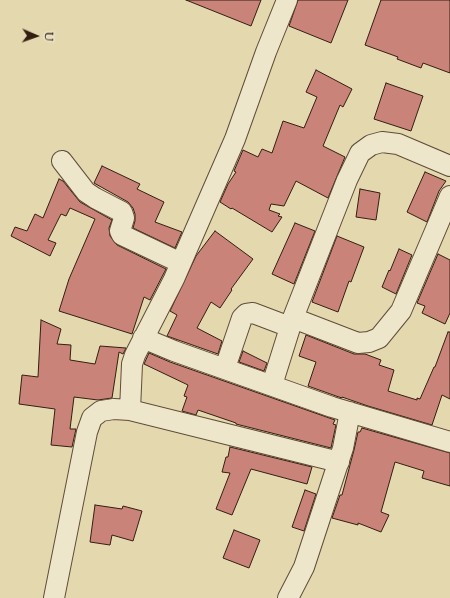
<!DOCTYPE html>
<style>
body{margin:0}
#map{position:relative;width:450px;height:598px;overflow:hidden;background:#e4d8ae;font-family:"Sorts Mill Goudy",serif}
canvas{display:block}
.north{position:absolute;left:16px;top:16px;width:40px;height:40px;-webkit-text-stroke:3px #ede6ca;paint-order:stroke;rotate:92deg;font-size:11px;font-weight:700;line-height:16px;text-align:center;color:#341e12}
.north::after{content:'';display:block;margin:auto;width:14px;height:18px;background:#341e12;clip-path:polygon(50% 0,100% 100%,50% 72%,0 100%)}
</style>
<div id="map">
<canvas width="450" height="598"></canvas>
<div class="north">U</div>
</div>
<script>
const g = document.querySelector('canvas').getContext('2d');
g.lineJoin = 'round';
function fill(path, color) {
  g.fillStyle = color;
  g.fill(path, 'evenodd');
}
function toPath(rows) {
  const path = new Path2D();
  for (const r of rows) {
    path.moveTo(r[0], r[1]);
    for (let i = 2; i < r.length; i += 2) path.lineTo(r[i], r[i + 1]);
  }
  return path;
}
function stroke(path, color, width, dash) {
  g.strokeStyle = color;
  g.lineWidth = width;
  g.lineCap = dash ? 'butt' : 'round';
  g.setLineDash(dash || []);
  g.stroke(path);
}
const building = toPath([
 [186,0,261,0,251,26,186,0],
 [298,0,348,0,331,43,289,26,298,0],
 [381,0,450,0,450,73,423,63,421,68,397,59,398,57,365,45,381,0],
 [316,70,352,89,343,107,340,105,323,146,345,157,328,198,296,181,284,206,271,204,269,210,280,214,278,216,282,217,272,232,232,208,231,209,220,202,228,184,236,172,234,171,243,150,258,157,262,149,272,153,283,121,304,128,317,97,306,92,316,70],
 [386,83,423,96,411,131,374,119,386,83],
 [102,166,140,184,137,189,164,202,155,222,182,232,175,248,133,228,135,221,135,214,133,208,128,202,94,183,102,166],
 [425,172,446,181,439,191,427,222,407,212,425,172],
 [59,179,63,181,80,202,112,220,109,228,110,236,117,245,166,269,150,300,144,297,132,334,59,311,69,279,95,219,70,208,66,216,61,214,48,240,56,243,50,256,11,236,15,227,27,231,35,214,43,218,59,179],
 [360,189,380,193,376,220,356,217,360,189],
 [295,223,315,231,294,284,272,274,295,223],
 [215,231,253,259,231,289,232,290,220,308,211,302,197,328,222,341,218,354,167,336,177,315,170,311,196,256,215,231],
 [337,236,364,247,351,282,349,281,338,312,312,302,337,236],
 [399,249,412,255,396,294,382,287,389,270,390,271,399,249],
 [438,254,450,260,450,313,445,324,422,313,425,306,417,303,438,254],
 [41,320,61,329,57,344,71,345,70,360,95,364,100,346,126,348,123,354,119,352,112,398,98,400,74,397,70,429,76,429,72,447,51,445,55,409,19,404,22,375,38,377,41,320],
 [448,332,450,332,450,399,442,395,432,425,368,406,342,397,342,398,336,396,308,386,316,362,299,356,306,335,354,354,365,354,381,360,379,365,394,370,388,391,417,400,417,398,420,399,434,367,435,367,448,332],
 [243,351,267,363,264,371,239,362,243,351],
 [149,353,170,362,335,420,333,424,336,425,331,448,236,424,236,423,198,410,196,415,182,411,187,397,184,396,188,385,144,364,149,353],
 [362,428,450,453,450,486,422,478,424,471,395,462,381,512,389,515,381,532,358,523,358,525,332,518,340,495,342,495,354,450,358,432,360,432,362,428],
 [230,447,312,467,307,484,251,469,232,515,216,509,230,473,222,472,226,457,228,457,230,447],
 [305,490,316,494,304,531,292,527,305,490],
 [95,505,122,509,123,506,142,511,133,541,112,535,110,545,90,542,95,505],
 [234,530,260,540,249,568,223,558,234,530]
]);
fill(building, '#c98378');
stroke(building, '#341e12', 1);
const minor = toPath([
 [62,161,86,192,95,198,122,212,124,218,120,231,122,235,181,263],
 [293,318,358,343,369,342,379,338,401,311,450,196],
 [143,338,174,351,332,407,450,442],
 [225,368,242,318,246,314,253,313,290,327],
 [272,385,293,318,347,180,360,153,371,145,382,142,398,144,450,166],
 [130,410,132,364,135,355,174,279,235,139,266,52,287,0],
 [54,598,87,432,92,418,101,411,114,409,130,410,339,462],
 [288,598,304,567,343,448,350,412]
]);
stroke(minor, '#604c39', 22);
stroke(minor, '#ede6ca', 20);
</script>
